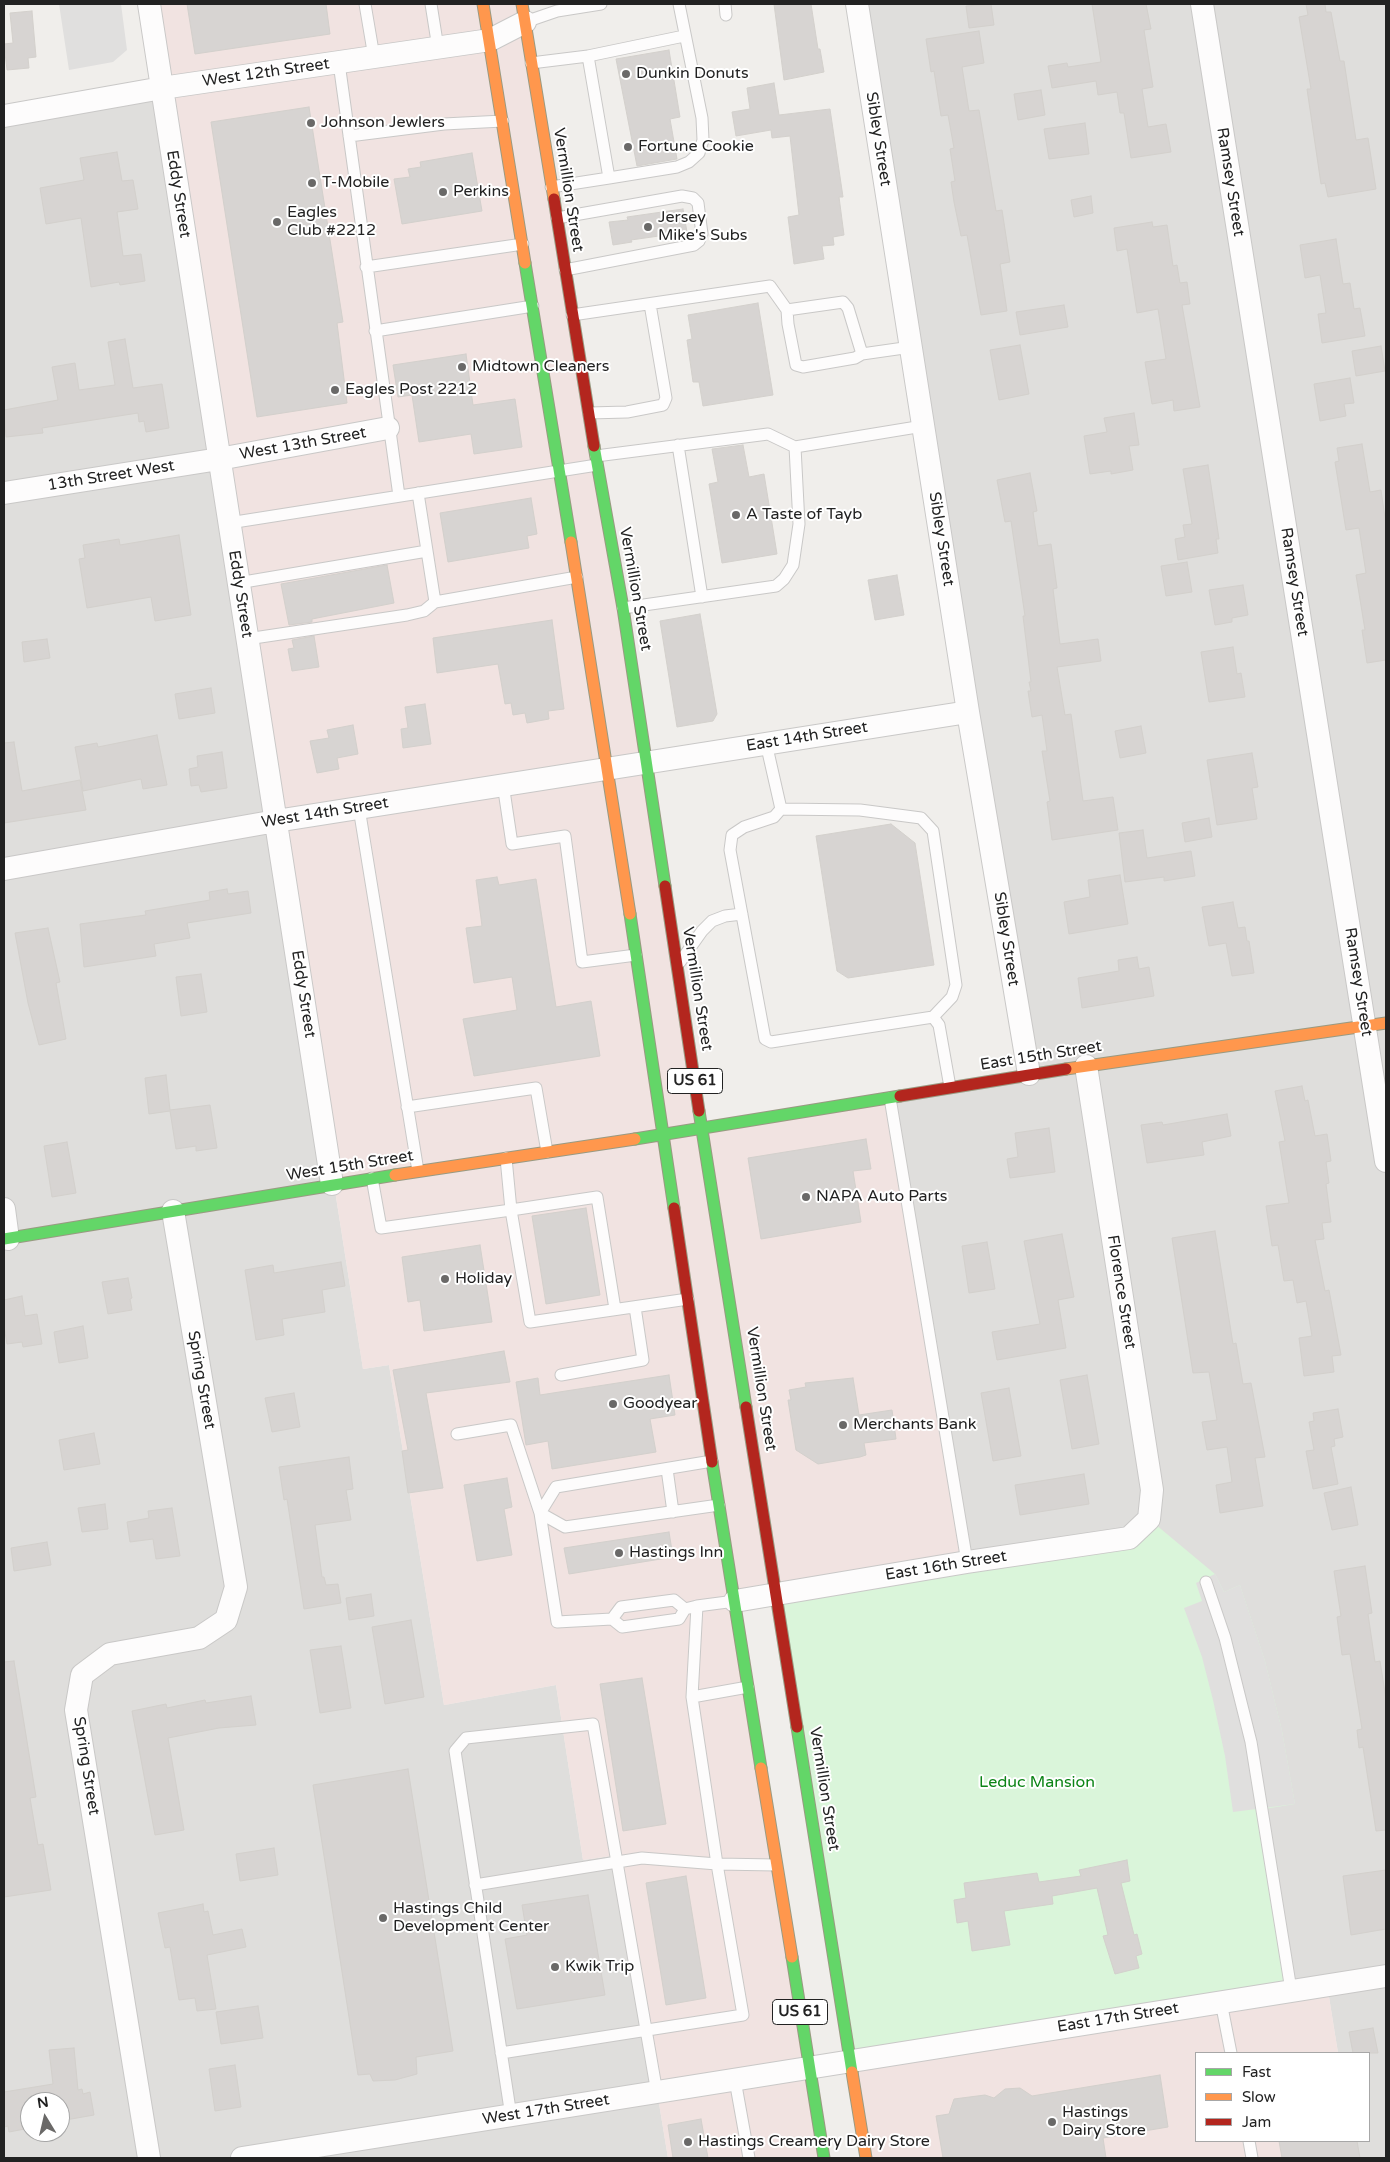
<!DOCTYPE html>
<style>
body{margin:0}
#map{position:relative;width:1390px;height:2162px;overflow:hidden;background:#f0eeeb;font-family:"Varela Round",sans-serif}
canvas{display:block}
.frame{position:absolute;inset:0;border:5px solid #222;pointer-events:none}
.legend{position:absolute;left:1195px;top:2052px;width:175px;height:90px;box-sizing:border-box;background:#fff;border:1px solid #a7a7a7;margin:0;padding:6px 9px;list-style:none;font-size:15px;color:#222}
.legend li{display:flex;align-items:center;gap:10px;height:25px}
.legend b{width:25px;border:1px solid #a7a7a7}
.north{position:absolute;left:20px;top:2092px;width:50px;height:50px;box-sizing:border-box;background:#fff;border:1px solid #a7a7a7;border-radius:50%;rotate:351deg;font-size:14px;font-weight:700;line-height:20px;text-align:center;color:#222}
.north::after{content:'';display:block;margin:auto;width:18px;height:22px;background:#6a6968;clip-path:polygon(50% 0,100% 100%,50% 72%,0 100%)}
</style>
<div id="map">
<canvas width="1390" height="2162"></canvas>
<div class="frame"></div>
<ul class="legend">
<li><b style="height:6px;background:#63d668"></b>Fast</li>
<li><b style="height:6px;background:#ff974d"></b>Slow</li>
<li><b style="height:6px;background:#b3261e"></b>Jam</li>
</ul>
<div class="north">N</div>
</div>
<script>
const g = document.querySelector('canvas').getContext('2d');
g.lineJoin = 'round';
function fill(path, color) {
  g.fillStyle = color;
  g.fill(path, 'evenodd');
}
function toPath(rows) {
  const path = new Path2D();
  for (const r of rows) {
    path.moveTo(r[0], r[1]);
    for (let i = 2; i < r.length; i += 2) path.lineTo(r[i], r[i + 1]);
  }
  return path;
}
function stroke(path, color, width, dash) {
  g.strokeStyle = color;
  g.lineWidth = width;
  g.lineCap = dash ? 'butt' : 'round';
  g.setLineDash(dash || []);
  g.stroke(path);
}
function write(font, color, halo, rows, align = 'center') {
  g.font = font + ' "Varela Round",sans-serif';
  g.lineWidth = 4;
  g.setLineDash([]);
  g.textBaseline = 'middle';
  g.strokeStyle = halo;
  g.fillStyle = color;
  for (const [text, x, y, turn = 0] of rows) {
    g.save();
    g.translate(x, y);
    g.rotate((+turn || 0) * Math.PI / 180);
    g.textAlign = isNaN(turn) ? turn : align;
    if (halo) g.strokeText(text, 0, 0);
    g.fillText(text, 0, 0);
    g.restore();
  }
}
fill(toPath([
 [857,4,1386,4,1386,2158,1355,2158,1352,2141,1369,2141,1369,2053,1338,2053,1327,1985,850,2062,890,1098,1028,1074],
 [162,88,363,1369,389,1365,444,1705,556,1685,583,1860,618,1855,668,2158,4,2158,4,116],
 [30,2102,60,2102,60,2132,30,2132]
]), '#dfdedc');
fill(toPath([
 [149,4,522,4,702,1129,890,1098,967,1562,736,1601,824,2158,668,2158,618,1855,583,1860,556,1685,444,1705,389,1365,363,1369],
 [1327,1984,1338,2053,1196,2053,1196,2141,1352,2141,1355,2158,866,2158,850,2062]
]), '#f1e3e1');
fill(toPath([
 [1149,1519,1215,1574,1224,1592,1240,1585,1265,1661,1282,1731,1295,1804,1264,1809,1291,1990,850,2062,777,1593,1129,1538]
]), '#daf5da');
fill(toPath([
 [59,4,121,4,127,50,113,62,69,70],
 [1215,1574,1224,1592,1240,1585,1265,1661,1282,1731,1295,1804,1233,1812,1225,1756,1213,1700,1202,1657,1184,1608,1202,1601,1196,1583]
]), '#e0dfde');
const building = toPath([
 [187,4,326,4,330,34,195,54,187,4],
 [774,4,811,4,818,49,820,49,824,72,784,80,774,4],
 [991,4,994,25,969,28,966,6,991,4],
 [1092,4,1146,4,1151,29,1144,30,1153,87,1142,89,1148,127,1166,124,1171,152,1131,158,1124,113,1120,113,1117,92,1098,95,1096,81,1052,88,1048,66,1067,63,1068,67,1101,62,1092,4],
 [1306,4,1325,4,1326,12,1331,12,1340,61,1344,61,1356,140,1368,138,1376,189,1328,197,1325,183,1321,184,1307,89,1311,89,1299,17,1308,15,1306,4],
 [32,11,36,57,28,58,29,68,7,70,4,44,13,43,10,13,32,11],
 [979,31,984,63,962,67,969,111,979,110,996,211,1002,210,1010,262,1000,264,1007,311,981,315,967,235,961,236,954,202,951,182,955,181,950,149,954,148,948,115,941,116,934,71,931,72,926,39,979,31],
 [669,50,680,117,670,119,677,159,637,166,616,59,669,50],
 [774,83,779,115,830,109,843,197,839,197,844,235,833,237,834,245,822,246,824,259,794,264,788,217,799,215,790,136,772,138,771,130,736,136,732,112,750,109,747,88,774,83],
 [1041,90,1045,115,1018,120,1014,94,1041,90],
 [309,107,343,322,337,323,347,403,257,417,211,122,309,107],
 [1085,123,1089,154,1049,159,1044,129,1085,123],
 [117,152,122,181,133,180,138,209,117,212,123,256,141,254,145,281,120,285,119,282,91,287,81,218,46,224,40,188,84,180,80,158,117,152],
 [472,153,482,211,402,224,394,179,410,177,408,169,421,167,420,162,472,153],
 [1091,196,1093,213,1074,217,1071,200,1091,196],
 [683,209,687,232,631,240,632,242,613,245,609,222,628,220,627,217,683,209],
 [1152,222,1153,227,1167,225,1173,266,1177,265,1180,283,1187,282,1190,304,1182,305,1200,407,1174,411,1173,400,1152,404,1145,362,1166,359,1158,309,1137,313,1127,249,1117,251,1114,228,1152,222],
 [1336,239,1343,284,1350,283,1354,309,1360,308,1365,336,1322,343,1318,314,1326,313,1320,275,1305,278,1300,245,1336,239],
 [758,303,773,395,703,406,699,382,693,382,687,340,692,339,688,315,758,303],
 [1064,305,1068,327,1020,335,1016,312,1064,305],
 [125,339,133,388,162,384,169,428,146,432,144,421,139,422,138,413,42,428,43,433,6,437,4,410,58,400,52,367,75,363,79,390,115,385,108,342,125,339],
 [1020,345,1029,394,999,400,990,350,1020,345],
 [1381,346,1385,371,1356,376,1352,351,1381,346],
 [466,354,473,405,515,399,522,447,474,454,471,434,419,442,412,395,398,397,393,365,466,354],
 [1350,378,1354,403,1344,404,1346,416,1320,421,1314,384,1350,378],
 [1134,413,1139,445,1129,446,1133,470,1111,474,1111,471,1090,474,1084,436,1107,432,1104,418,1134,413],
 [1362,444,1370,492,1381,490,1386,525,1386,660,1367,663,1362,630,1365,630,1356,575,1366,573,1359,528,1346,530,1335,462,1339,461,1337,448,1362,444],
 [743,445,749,477,764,474,777,554,722,563,709,484,718,482,712,449,743,445],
 [1208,465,1219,539,1216,539,1218,553,1178,560,1175,539,1185,537,1183,525,1192,524,1183,469,1208,465],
 [1030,473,1037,511,1033,512,1038,546,1051,544,1057,588,1053,589,1060,644,1098,639,1101,661,1057,667,1065,715,1071,714,1083,801,1113,797,1118,830,1052,840,1047,802,1050,801,1042,751,1047,751,1042,715,1032,717,1028,691,1031,691,1029,682,1031,682,1023,616,1025,616,1011,521,1005,522,997,480,1030,473],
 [531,498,537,534,527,536,529,548,448,562,440,513,531,498],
 [179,535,191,615,155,621,151,597,87,608,79,559,85,558,83,545,119,539,120,545,179,535],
 [1187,562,1192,592,1166,596,1161,566,1187,562],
 [387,565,394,603,312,619,312,622,289,625,281,584,387,565],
 [897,575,904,615,875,620,868,580,897,575],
 [1243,585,1248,615,1232,618,1232,622,1215,625,1209,590,1243,585],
 [700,614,717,714,713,721,677,727,660,621,700,614],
 [552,620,564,709,548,711,549,719,527,723,525,713,513,715,511,703,505,704,498,664,437,673,433,638,552,620],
 [314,636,319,667,292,671,288,649,294,648,292,640,314,636],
 [47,639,50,658,24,662,22,642,47,639],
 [1233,647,1237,674,1241,673,1245,697,1209,702,1201,652,1233,647],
 [211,688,215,713,179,719,175,694,211,688],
 [425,704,431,744,403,748,401,729,408,728,405,707,425,704],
 [353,725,358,754,337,758,339,769,317,773,310,741,329,738,327,730,353,725],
 [1141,726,1146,753,1120,758,1115,731,1141,726],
 [157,735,167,785,143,789,141,779,83,791,75,747,97,743,98,747,157,735],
 [14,742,22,791,80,780,86,810,4,823,4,743,14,742],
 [222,752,227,788,201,792,199,785,191,786,189,769,198,767,197,756,222,752],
 [1252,753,1258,787,1252,788,1257,819,1217,825,1207,760,1252,753],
 [1209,818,1212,837,1185,842,1182,823,1209,818],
 [891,824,915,843,934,965,848,978,837,971,816,836,891,824],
 [1143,830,1147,858,1191,851,1195,876,1164,881,1164,877,1125,882,1119,833,1143,830],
 [1120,875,1128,924,1069,934,1064,902,1090,897,1088,880,1120,875],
 [497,877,499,885,536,879,556,1007,591,1001,600,1056,474,1076,463,1019,517,1010,512,977,474,983,466,928,482,926,476,880,497,877],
 [227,889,228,894,248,891,251,913,187,923,190,938,154,944,156,956,84,967,80,924,146,915,145,911,210,900,209,892,227,889],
 [1233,902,1238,928,1245,927,1247,941,1249,941,1254,973,1232,976,1226,943,1209,946,1202,907,1233,902],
 [48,928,60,982,56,983,66,1039,39,1045,28,1003,15,933,48,928],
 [1137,957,1139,969,1149,967,1154,996,1082,1008,1078,978,1119,971,1118,960,1137,957],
 [201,974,207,1012,181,1016,176,977,201,974],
 [166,1075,170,1110,210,1105,217,1148,196,1151,196,1146,176,1149,170,1111,149,1114,145,1078,166,1075],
 [1302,1086,1305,1101,1308,1100,1315,1136,1327,1134,1331,1161,1326,1162,1329,1183,1326,1184,1331,1222,1322,1223,1324,1239,1315,1240,1325,1291,1329,1290,1341,1355,1332,1356,1334,1372,1304,1376,1299,1338,1312,1336,1306,1301,1297,1303,1293,1280,1284,1281,1278,1245,1272,1246,1266,1206,1289,1203,1279,1142,1285,1141,1275,1091,1302,1086],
 [1227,1114,1231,1136,1202,1142,1204,1155,1147,1163,1141,1125,1162,1122,1163,1125,1227,1114],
 [1049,1128,1055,1172,1010,1178,1007,1159,1018,1157,1015,1133,1049,1128],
 [866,1139,871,1169,853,1171,861,1222,761,1239,748,1158,866,1139],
 [67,1142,76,1193,52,1197,44,1146,67,1142],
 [586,1208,600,1295,546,1304,532,1216,586,1208],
 [1215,1231,1233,1344,1236,1343,1243,1384,1251,1383,1265,1457,1255,1458,1263,1506,1220,1513,1216,1485,1232,1482,1227,1447,1207,1450,1202,1422,1217,1420,1209,1372,1193,1373,1172,1238,1215,1231],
 [1062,1234,1074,1297,1058,1300,1066,1348,997,1360,992,1332,1040,1324,1024,1241,1062,1234],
 [987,1242,995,1289,969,1293,962,1246,987,1242],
 [480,1245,492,1322,424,1331,420,1300,408,1302,402,1257,480,1245],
 [341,1262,345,1286,322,1290,325,1312,282,1319,284,1335,256,1340,245,1270,273,1265,274,1273,341,1262],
 [128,1278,132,1298,130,1299,132,1310,108,1314,102,1282,128,1278],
 [22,1296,25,1316,37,1314,42,1344,23,1347,22,1342,7,1344,4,1326,4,1300,22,1296],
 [83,1326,88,1358,59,1363,54,1332,83,1326],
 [504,1351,510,1382,426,1393,443,1488,408,1493,402,1451,408,1450,393,1370,504,1351],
 [669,1375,675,1415,650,1419,656,1452,552,1469,548,1441,526,1445,516,1382,538,1378,540,1395,669,1375],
 [1087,1375,1099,1444,1072,1449,1060,1380,1087,1375],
 [853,1378,859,1415,892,1410,896,1439,864,1443,866,1455,860,1457,818,1464,796,1450,788,1400,791,1400,789,1390,806,1387,805,1383,853,1378],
 [1009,1388,1021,1456,993,1461,981,1393,1009,1388],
 [294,1393,300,1427,272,1432,265,1398,294,1393],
 [1338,1409,1343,1437,1334,1439,1335,1446,1331,1447,1338,1484,1313,1489,1306,1451,1314,1450,1309,1422,1314,1421,1313,1413,1338,1409],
 [94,1433,100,1464,64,1470,59,1440,94,1433],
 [349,1457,353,1489,346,1490,351,1520,315,1525,322,1577,324,1577,326,1585,338,1584,341,1603,304,1609,287,1499,284,1500,279,1467,349,1457],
 [1084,1474,1089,1504,1020,1515,1015,1485,1084,1474],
 [507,1478,512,1507,504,1509,512,1555,477,1561,464,1485,507,1478],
 [1351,1487,1358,1525,1332,1530,1324,1493,1351,1487],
 [105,1504,108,1529,82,1532,78,1508,105,1504],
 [172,1508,180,1556,156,1559,153,1539,130,1542,127,1522,149,1518,148,1511,172,1508],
 [669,1532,673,1557,569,1574,564,1548,669,1532],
 [47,1542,51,1565,14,1571,11,1548,47,1542],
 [1365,1566,1372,1613,1368,1614,1375,1662,1380,1661,1386,1699,1386,1830,1376,1831,1363,1747,1359,1748,1357,1730,1362,1729,1350,1654,1342,1655,1337,1617,1341,1616,1334,1571,1365,1566],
 [371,1594,374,1616,349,1620,346,1598,371,1594],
 [411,1620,424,1697,385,1704,372,1627,411,1620],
 [341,1646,351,1708,320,1713,310,1650,341,1646],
 [14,1661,36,1797,30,1798,38,1845,43,1844,51,1890,4,1897,4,1662,14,1661],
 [642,1678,666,1824,623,1831,600,1684,642,1678],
 [251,1696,256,1725,219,1728,168,1738,184,1830,155,1835,132,1711,166,1704,167,1708,205,1700,206,1703,251,1696],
 [408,1769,453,2051,416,2057,417,2074,395,2080,373,2081,370,2074,358,2075,313,1785,408,1769],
 [274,1848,278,1875,240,1881,236,1854,274,1848],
 [1127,1860,1130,1881,1121,1883,1134,1935,1137,1934,1142,1954,1136,1956,1139,1968,1115,1974,1103,1936,1108,1935,1097,1888,1052,1896,1053,1904,1004,1911,1010,1945,972,1951,968,1921,957,1923,954,1900,966,1898,964,1883,1037,1873,1039,1882,1081,1876,1079,1870,1127,1860],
 [1386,1870,1386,1929,1351,1935,1343,1876,1386,1870],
 [686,1876,706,1998,666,2005,646,1883,686,1876],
 [588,1895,605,1995,517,2009,505,1939,527,1935,522,1905,588,1895],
 [203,1904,204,1912,208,1911,213,1935,242,1929,246,1947,207,1955,216,2009,197,2011,195,1998,179,2000,170,1947,165,1948,158,1913,203,1904],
 [258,2006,263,2038,221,2044,216,2012,258,2006],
 [1373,2028,1378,2053,1353,2053,1349,2032,1373,2028],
 [74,2048,78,2090,82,2089,83,2094,90,2092,94,2115,60,2121,60,2102,30,2102,30,2128,9,2132,8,2126,4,2127,4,2092,53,2084,49,2050,74,2048],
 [235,2065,241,2107,215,2111,209,2069,235,2065],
 [1160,2075,1168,2127,1103,2138,1106,2158,943,2158,936,2116,949,2114,954,2099,985,2095,994,2098,1005,2089,1020,2088,1032,2096,1160,2075],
 [701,2119,708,2158,673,2158,668,2125,701,2119],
 [1279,2141,1357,2141,1360,2158,1282,2158,1279,2141]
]);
fill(building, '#d7d4d2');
stroke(building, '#d3d0cc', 1);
const lane = toPath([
 [365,4,374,57],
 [431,4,438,48],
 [725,4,726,15],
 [525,22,557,11,601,4],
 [588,56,684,36],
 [339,63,399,496],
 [531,63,588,56,609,178,551,187],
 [349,136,444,124,503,121],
 [609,178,677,167,689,162,699,153,703,140,702,118,679,4],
 [557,218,682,196,693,198,698,203,699,211,702,234,699,241,694,245,565,270],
 [366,267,523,244],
 [787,310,788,324,796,365,803,367,855,358,862,354],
 [572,315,770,286,787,310,843,302,848,308,862,354,911,347],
 [375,331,533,306],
 [589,413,627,412,663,405,666,398,650,304],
 [678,445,702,597],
 [596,456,768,434,795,447,923,426],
 [418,493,435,602,577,577],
 [229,523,597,465],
 [238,583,427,551],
 [623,608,776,586,784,579,793,565,799,524,795,447],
 [247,639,407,615,424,611,435,602],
 [766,743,781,809,774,817,744,827,732,835,730,850,765,1039,771,1042,933,1017,939,1025,950,1087],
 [503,784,512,844,565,836,582,962,636,955],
 [359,808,418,1171],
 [781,809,860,810,921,818,933,831,956,985,952,997,933,1017],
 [680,962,702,931,712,921,725,916,742,914],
 [890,1098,967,1562],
 [407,1107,536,1088,547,1152],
 [372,1178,381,1228,511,1210,506,1158],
 [615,1309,597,1197,511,1210,530,1322,688,1299],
 [561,1375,643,1360,635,1307],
 [457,1434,511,1425,540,1513,557,1622,612,1619,622,1627,679,1619,685,1609,697,1606],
 [712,1461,556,1487,540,1513,565,1527,719,1505],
 [667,1469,673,1512],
 [1206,1582,1225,1638,1251,1742,1291,1990],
 [612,1619,621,1607,674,1600,685,1609],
 [692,1697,697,1606,735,1601],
 [475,1885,642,1858,717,1864,776,1865],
 [1221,2002,1231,2053],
 [501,2053,743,2015,717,1864,692,1697,748,1687],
 [735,2080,749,2158],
 [511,2116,455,1751,466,1738,593,1724,657,2093],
 [1249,2141,1252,2158]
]);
const street = toPath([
 [149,4,332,1184],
 [857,4,968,712,1029,1074],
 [1202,4,1386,1161],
 [4,116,162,88,490,40,525,22],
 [4,493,219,459,388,428],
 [4,869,276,821,968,712],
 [4,1209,8,1239],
 [735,1601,967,1562,1129,1538,1149,1519,1152,1490,1086,1066],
 [149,2158,76,1710,82,1675,110,1654,199,1638,226,1620,236,1587,173,1211],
 [242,2158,1386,1976]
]);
const fast = toPath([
 [525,263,571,542],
 [594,446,623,608,665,886],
 [630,914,674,1208],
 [699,1111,746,1407],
 [635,1139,900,1096],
 [4,1239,395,1175],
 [712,1462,761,1768],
 [797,1727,852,2072],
 [792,1957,824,2158]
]);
const slow = toPath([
 [483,4,525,263],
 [522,4,554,199],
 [571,542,630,914],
 [1066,1069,1386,1023],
 [395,1175,635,1139],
 [761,1768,792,1957],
 [852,2072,866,2158]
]);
const jam = toPath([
 [554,199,594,446],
 [665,886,699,1111],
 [900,1096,1066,1069],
 [674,1208,712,1462],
 [746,1407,797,1727]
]);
stroke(lane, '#c9c8c7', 13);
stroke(street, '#c9c8c7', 24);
stroke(fast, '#999a82', 13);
stroke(slow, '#999a82', 13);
stroke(jam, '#999a82', 13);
stroke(lane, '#fdfcfc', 11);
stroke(street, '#fdfcfc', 22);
stroke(fast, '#63d668', 11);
stroke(slow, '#ff974d', 11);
stroke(jam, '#b3261e', 11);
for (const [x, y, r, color] of [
 [626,74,5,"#6a6968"],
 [311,123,5,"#6a6968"],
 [628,147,5,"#6a6968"],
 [312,183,5,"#6a6968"],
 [443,192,5,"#6a6968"],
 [277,222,5,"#6a6968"],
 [648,227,5,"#6a6968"],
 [462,367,5,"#6a6968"],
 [335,390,5,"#6a6968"],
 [736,515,5,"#6a6968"],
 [806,1197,5,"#6a6968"],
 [445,1279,5,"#6a6968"],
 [613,1404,5,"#6a6968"],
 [843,1425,5,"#6a6968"],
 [619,1553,5,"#6a6968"],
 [383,1918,5,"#6a6968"],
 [555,1967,5,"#6a6968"],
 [1052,2122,5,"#6a6968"],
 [688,2142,5,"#6a6968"]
]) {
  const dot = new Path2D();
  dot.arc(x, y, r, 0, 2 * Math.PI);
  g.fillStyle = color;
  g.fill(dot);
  stroke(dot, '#fff', 2);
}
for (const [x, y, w] of [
 [695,1081,55],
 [800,2012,55]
]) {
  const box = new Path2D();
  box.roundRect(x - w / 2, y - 12.5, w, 25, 4);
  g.fillStyle = '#fff';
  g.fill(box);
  stroke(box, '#222', 1);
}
write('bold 15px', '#222', null, [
 ["US 61",695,1081],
 ["US 61",800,2012]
]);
write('16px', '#222', '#fff', [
 ["West 12th Street",266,73,-8],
 ["Sibley Street",878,139,81],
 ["Ramsey Street",1230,182,81],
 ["Vermillion Street",568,190,81],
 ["Eddy Street",178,194,81],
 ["West 13th Street",303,444,-10],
 ["13th Street West",111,476,-9],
 ["Sibley Street",941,539,81],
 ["Ramsey Street",1294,582,81],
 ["Vermillion Street",635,589,80],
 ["Eddy Street",240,594,81],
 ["East 14th Street",807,737,-9],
 ["West 14th Street",325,813,-9],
 ["Sibley Street",1006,939,81],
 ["Ramsey Street",1358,982,81],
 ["Vermillion Street",697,989,81],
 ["Eddy Street",303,994,81],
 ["East 15th Street",1041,1056,-9],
 ["West 15th Street",350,1166,-9],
 ["Florence Street",1121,1292,81],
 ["Spring Street",201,1380,80],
 ["Vermillion Street",761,1389,81],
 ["East 16th Street",946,1566,-9],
 ["Spring Street",86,1766,81],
 ["Vermillion Street",824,1789,81],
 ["East 17th Street",1118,2018,-9],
 ["West 17th Street",546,2110,-9]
]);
write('16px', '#222', '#fff', [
 ["Dunkin Donuts",636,74],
 ["Johnson Jewlers",321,123],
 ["Fortune Cookie",638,147],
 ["T-Mobile",322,183],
 ["Perkins",453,192],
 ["Eagles",287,213],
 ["Club #2212",287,231],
 ["Jersey",658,218],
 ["Mike's Subs",658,236],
 ["Midtown Cleaners",472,367],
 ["Eagles Post 2212",345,390],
 ["A Taste of Tayb",746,515],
 ["NAPA Auto Parts",816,1197],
 ["Holiday",455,1279],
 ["Goodyear",623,1404],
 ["Merchants Bank",853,1425],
 ["Hastings Inn",629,1553],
 ["Hastings Child",393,1909],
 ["Development Center",393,1927],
 ["Kwik Trip",565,1967],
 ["Hastings",1062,2113],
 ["Dairy Store",1062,2131],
 ["Hastings Creamery Dairy Store",698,2142]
], 'left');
write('16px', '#0c8416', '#fff', [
 ["Leduc Mansion",1037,1783]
]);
</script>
